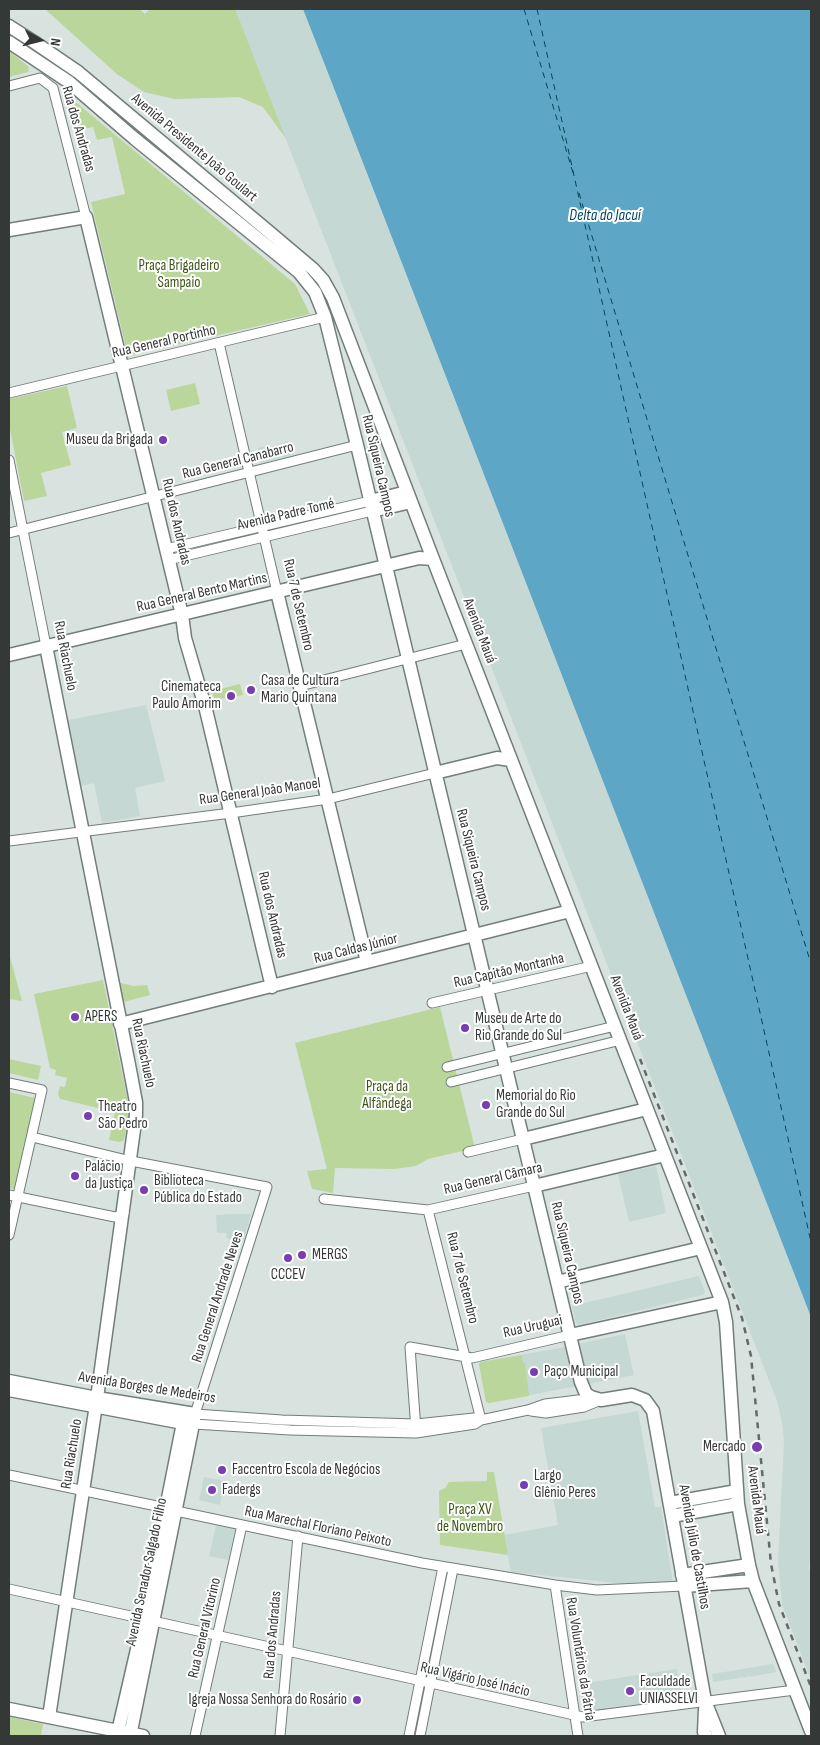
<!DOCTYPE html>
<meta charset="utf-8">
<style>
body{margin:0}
#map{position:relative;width:820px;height:1745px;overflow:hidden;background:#d8e3e0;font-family:"Sofia Sans Condensed",sans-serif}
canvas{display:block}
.frame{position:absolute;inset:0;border:10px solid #343837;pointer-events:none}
.north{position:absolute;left:15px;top:15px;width:50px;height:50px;-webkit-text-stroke:4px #fff;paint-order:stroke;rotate:98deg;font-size:14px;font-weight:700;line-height:20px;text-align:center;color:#343837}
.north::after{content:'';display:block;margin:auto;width:18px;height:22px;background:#343837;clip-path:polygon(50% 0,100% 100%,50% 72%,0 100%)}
</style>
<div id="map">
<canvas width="820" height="1745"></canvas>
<div class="frame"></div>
<div class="north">N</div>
</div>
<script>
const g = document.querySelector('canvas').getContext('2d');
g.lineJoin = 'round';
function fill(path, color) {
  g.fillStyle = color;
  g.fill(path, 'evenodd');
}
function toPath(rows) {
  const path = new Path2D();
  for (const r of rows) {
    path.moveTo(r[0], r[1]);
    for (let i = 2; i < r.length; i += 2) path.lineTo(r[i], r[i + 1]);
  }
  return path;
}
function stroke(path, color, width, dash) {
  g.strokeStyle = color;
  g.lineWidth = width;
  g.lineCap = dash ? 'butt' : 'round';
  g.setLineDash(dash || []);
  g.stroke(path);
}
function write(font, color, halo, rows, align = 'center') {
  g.font = font + ' "Sofia Sans Condensed",sans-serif';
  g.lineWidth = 4;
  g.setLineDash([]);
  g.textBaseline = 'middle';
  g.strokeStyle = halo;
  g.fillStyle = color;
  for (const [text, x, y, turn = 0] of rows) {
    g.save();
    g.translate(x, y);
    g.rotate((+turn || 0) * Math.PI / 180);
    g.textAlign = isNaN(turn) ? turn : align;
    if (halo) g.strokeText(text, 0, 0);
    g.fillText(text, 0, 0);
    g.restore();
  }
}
fill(toPath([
 [45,9,139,9,145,14,150,9,303,9,811,1317,811,1549,809,1570,811,1570,811,1680,782,1604,778,1563,784,1442,782,1422,777,1401,285,137,263,107,239,97,175,99,144,92,117,74],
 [288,441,291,455,261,463,258,448,267,446,268,448],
 [146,705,165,781,135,788,140,816,102,823,94,783,81,786,68,720],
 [656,1166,666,1213,629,1222,618,1174],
 [232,1214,251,1214,243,1242,226,1238,227,1233,217,1233,216,1215],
 [699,1276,705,1292,703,1295,579,1325,576,1323,572,1306],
 [625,1334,634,1375,489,1403,486,1402,479,1364,481,1362,554,1349],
 [638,1411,655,1507,661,1507,674,1589,511,1572,504,1535,558,1525,541,1428],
 [204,1477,225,1481,220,1505,199,1500],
 [216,1525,235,1529,228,1560,209,1556],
 [773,1664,776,1672,749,1677,747,1675,747,1677,742,1678,741,1676,740,1678,713,1682,712,1674],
 [677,1669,681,1698,680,1699,583,1713,579,1684]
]), '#c5d8d3');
fill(toPath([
 [45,9,139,9,145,14,150,9,235,9,285,137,263,107,239,97,175,99,144,92,117,74],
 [9,51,29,67,28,72,9,77],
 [72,99,295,284,310,314,128,356,91,202,125,194,112,137,97,140,93,127,75,131,69,102],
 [195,383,200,404,171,411,166,390],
 [67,386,77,428,62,432,71,465,41,473,47,496,24,501,9,424,9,399],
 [240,684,243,695,214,700,212,691],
 [9,953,22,1001,9,999],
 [103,980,128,1102,129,1113,124,1140,120,1142,109,1140,115,1112,60,1099,58,1094,60,1086,65,1087,67,1078,55,1075,56,1070,50,1068,34,994],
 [117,982,133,986,147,985,150,995,120,1003],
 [440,1007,475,1148,428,1159,416,1166,395,1169,335,1168,333,1193,312,1189,307,1171,327,1169,295,1043],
 [9,1059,41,1066,38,1080,9,1073],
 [9,1092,35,1098,14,1189,9,1188],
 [522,1355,523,1363,525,1363,529,1396,489,1403,486,1402,479,1364,481,1362],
 [487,1472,494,1472,508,1555,440,1545,439,1491,445,1488,449,1482,487,1481],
 [9,1717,43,1724,41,1736,9,1736]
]), '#bad69b');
fill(toPath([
 [303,9,811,9,811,1317,344,114]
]), '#5ea6c5');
stroke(toPath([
 [524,9,573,173],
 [537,9,811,1242],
 [579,193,811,964]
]), '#05455b', 1, [6, 5]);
const street = toPath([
 [9,86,40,78,53,88,86,217],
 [219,343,277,592],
 [9,393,325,317],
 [9,460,46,646],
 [9,533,357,445],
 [166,549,370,501],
 [168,560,372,511],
 [300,686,466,644],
 [9,841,231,813,328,799,435,773],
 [432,1003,592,966],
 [447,1067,615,1026],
 [451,1082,621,1040],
 [9,1083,42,1090,9,1235],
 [32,1137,131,1161,267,1187,195,1414,282,1420,416,1424,474,1418,481,1420],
 [468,1152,523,1139],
 [9,1195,115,1217,120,1216,124,1213],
 [324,1199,428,1210,534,1186],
 [428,1210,481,1420],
 [531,1411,546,1413,584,1407,596,1402],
 [194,1424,290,1430,416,1433,475,1424,481,1420,528,1410,545,1404,578,1400,594,1400],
 [416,1430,410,1347,472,1358,570,1335],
 [9,1475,166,1508],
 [176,1511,422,1563,555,1585,597,1590,684,1586],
 [555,1585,578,1736],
 [9,1589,144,1619],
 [153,1621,583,1717,795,1690],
 [195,1736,242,1525],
 [280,1736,298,1536],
 [409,1736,443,1567],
 [420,1736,453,1569]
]);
const secondary = toPath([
 [9,26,34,42,78,72,268,231,313,269,323,280,333,298,433,559,722,1302,726,1322,738,1504,749,1565,753,1581,811,1731],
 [9,42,69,82,135,139,299,272,315,292,325,317,357,445,581,1382,586,1394,591,1397,601,1400,632,1395,645,1400,653,1411,705,1701,719,1736],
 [9,230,86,217,182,615,185,638,206,710,272,987],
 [370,501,407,492],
 [372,511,411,502],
 [277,592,367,962],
 [46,646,130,1070,136,1102,136,1115,97,1398,49,1717],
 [9,655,419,558,433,559],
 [435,773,497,758,511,760],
 [120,1024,570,911],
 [523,1139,647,1109],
 [534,1186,665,1155],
 [557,1282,701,1248],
 [570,1335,722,1302],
 [9,1381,97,1398,195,1414,130,1736],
 [9,1390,183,1423,144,1619,117,1736],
 [670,1503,737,1491],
 [672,1516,738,1504],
 [682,1575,749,1565],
 [684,1586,753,1581],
 [9,1709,143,1736],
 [705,1709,704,1732,706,1736]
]);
stroke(street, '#737d7a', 11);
stroke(secondary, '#737d7a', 15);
stroke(street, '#fff', 9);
stroke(secondary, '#fff', 12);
stroke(toPath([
 [640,1059,742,1318,751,1356,771,1564,779,1604,811,1687]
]), '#646a69', 2.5, [6, 6]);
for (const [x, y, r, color] of [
 [163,440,5,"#783db3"],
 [251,690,5,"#783db3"],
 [231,696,5,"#783db3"],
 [75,1017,5,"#783db3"],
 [465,1028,5,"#783db3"],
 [486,1105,5,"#783db3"],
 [88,1116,5,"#783db3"],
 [75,1176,5,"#783db3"],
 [144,1190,5,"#783db3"],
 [302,1255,5,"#783db3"],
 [288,1258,5,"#783db3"],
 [534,1372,5,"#783db3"],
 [757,1447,6,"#783db3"],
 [222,1470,5,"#783db3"],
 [524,1485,5,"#783db3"],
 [212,1490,5,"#783db3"],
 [630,1691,5,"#783db3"],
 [357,1700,5,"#783db3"]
]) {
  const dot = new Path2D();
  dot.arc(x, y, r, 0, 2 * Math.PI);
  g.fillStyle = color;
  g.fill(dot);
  stroke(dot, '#fff', 2);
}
write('15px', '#343837', '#fff', [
 ["Rua dos Andradas",78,129,74],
 ["Avenida Presidente João Goulart",194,148,40],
 ["Rua General Portinho",164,342,-13],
 ["Rua General Canabarro",238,461,-14],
 ["Rua Siqueira Campos",378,466,77],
 ["Avenida Padre Tomé",286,515,-13],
 ["Rua dos Andradas",176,522,77],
 ["Rua General Bento Martins",202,593,-13],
 ["Rua 7 de Setembro",298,605,77],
 ["Avenida Mauá",479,631,69],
 ["Rua Riachuelo",65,656,79],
 ["Rua General João Manoel",260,792,-8],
 ["Rua Siqueira Campos",473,860,76],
 ["Rua dos Andradas",272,915,77],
 ["Rua Caldas Júnior",356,949,-14],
 ["Rua Capitão Montanha",509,971,-13],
 ["Avenida Mauá",626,1008,69],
 ["Rua Riachuelo",143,1053,78],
 ["Rua General Câmara",493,1179,-13],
 ["Rua Siqueira Campos",567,1253,77],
 ["Rua 7 de Setembro",462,1278,76],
 ["Rua General Andrade Neves",218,1297,-72],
 ["Rua Uruguai",533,1327,-13],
 ["Avenida Borges de Medeiros",147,1388,9],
 ["Rua Riachuelo",72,1454,-81],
 ["Avenida Mauá",756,1500,83],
 ["Rua Marechal Floriano Peixoto",318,1527,12],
 ["Avenida Júlio de Castilhos",694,1547,80],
 ["Avenida Senador Salgado Filho",147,1572,-78],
 ["Rua General Vitorino",205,1628,-77],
 ["Rua dos Andradas",273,1635,-85],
 ["Rua Voluntários da Pátria",580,1659,81],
 ["Rua Vigário José Inácio",475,1680,13]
]);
write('15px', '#3d5618', '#fff', [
 ["Praça Brigadeiro",179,266],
 ["Sampaio",179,283],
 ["Praça da",387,1087],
 ["Alfândega",387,1104],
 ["Praça XV",470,1510],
 ["de Novembro",470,1527]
]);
write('15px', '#343837', '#fff', [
 ["Museu da Brigada",153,440,"right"],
 ["Casa de Cultura",261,681],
 ["Mario Quintana",261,698],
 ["Cinemateca",221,687,"right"],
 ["Paulo Amorim",221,704,"right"],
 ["APERS",85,1017],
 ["Museu de Arte do",475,1019],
 ["Rio Grande do Sul",475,1036],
 ["Memorial do Rio",496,1096],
 ["Grande do Sul",496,1113],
 ["Theatro",98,1107],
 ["São Pedro",98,1124],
 ["Palácio",85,1167],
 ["da Justiça",85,1184],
 ["Biblioteca",154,1181],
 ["Pública do Estado",154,1198],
 ["MERGS",312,1255],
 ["CCCEV",288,1275,"center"],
 ["Paço Municipal",544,1372],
 ["Mercado",746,1447,"right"],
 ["Faccentro Escola de Negócios",232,1470],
 ["Largo",534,1476],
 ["Glênio Peres",534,1493],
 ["Fadergs",222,1490],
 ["Faculdade",640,1682],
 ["UNIASSELVI",640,1699],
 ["Igreja Nossa Senhora do Rosário",347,1700,"right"]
], 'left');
write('italic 16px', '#05455b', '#fff', [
 ["Delta do Jacuí",605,216]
]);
</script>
